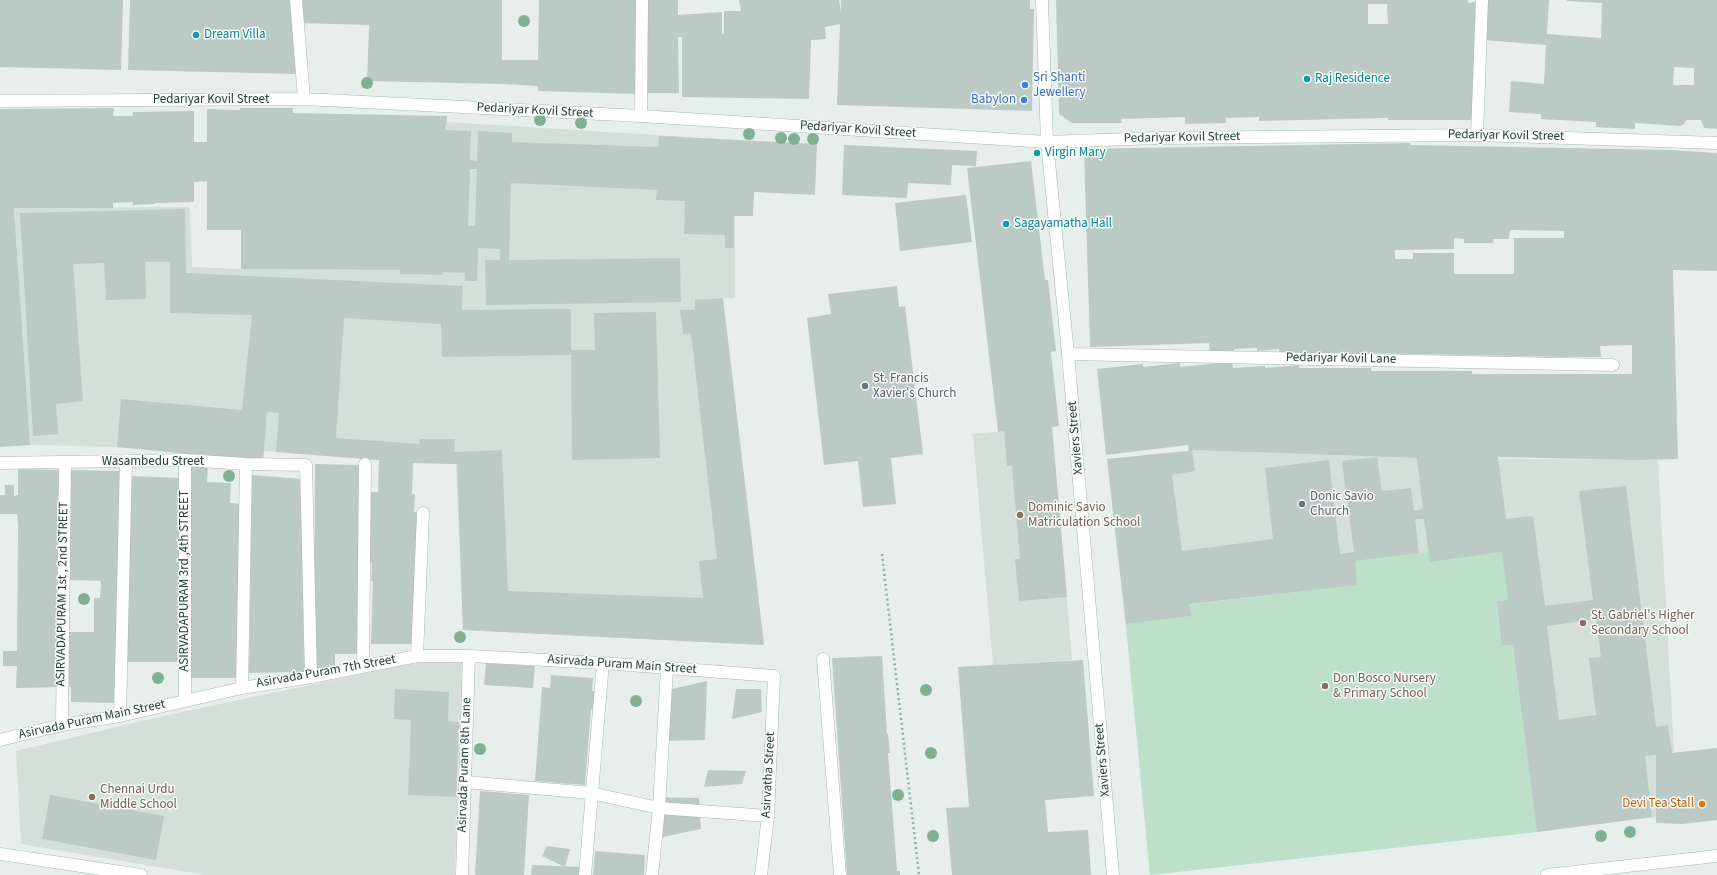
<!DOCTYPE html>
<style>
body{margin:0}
canvas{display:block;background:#e6efeb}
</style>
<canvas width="1717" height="875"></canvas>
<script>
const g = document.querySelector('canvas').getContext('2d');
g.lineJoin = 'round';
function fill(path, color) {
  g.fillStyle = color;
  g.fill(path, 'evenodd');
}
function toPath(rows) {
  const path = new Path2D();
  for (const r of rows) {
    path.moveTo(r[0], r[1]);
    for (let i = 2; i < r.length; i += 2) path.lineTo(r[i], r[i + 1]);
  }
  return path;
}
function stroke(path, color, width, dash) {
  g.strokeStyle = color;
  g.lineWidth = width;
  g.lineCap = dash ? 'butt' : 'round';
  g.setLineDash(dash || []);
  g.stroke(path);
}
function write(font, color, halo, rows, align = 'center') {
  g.font = font + ' "Source Sans 3",sans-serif';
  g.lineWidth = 3;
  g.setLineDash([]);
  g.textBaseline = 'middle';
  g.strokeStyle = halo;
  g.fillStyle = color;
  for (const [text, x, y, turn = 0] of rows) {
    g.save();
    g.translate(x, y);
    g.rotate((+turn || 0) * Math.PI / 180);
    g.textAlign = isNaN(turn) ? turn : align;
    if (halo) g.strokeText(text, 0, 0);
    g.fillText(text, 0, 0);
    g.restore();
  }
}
fill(toPath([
 [447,122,735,140,735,298,723,298,764,645,463,630,456,464,413,463,264,451,263,461,117,447,30,445,14,208,190,207,192,267,241,269,400,270,400,274,443,275],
 [1052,427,1072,660,993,665,973,434],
 [1192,450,1417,458,1658,460,1674,752,1656,755,1656,817,1537,832,1150,875,1128,647,1107,459],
 [435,661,462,663,455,875,206,875,21,844,16,751,163,716,409,664]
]), '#d4dfda');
fill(toPath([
 [1429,552,1430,562,1502,552,1508,600,1497,601,1502,646,1513,645,1537,832,1150,875,1126,624,1191,616,1189,605,1357,585,1355,561]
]), '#bfe0c8');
fill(toPath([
 [0,0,123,0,121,70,0,67],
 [130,0,290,0,298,74,128,70],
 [298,0,502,0,502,60,538,60,539,0,639,0,637,94,538,91,538,86,502,84,367,81,369,25,300,23],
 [645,0,678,0,678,15,722,12,722,34,724,34,724,11,741,11,739,0,839,0,841,13,841,0,1030,0,1030,9,1034,9,1032,111,837,105,840,24,825,27,826,39,811,40,809,99,682,97,682,37,678,37,679,93,645,93],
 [1056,0,1468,0,1468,3,1475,2,1475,25,1478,24,1476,120,1388,120,1388,118,1259,121,1259,117,1226,118,1226,123,1185,124,1185,117,1121,119,1122,123,1072,123,1059,114],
 [1368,4,1387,4,1388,24,1368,24],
 [1486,0,1549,0,1547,34,1601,38,1602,3,1567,1,1567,0,1717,0,1717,129,1704,128,1701,120,1687,120,1683,125,1679,126,1635,123,1635,129,1596,127,1596,122,1541,119,1541,114,1509,112,1511,81,1544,84,1546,45,1483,40],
 [1674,67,1694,68,1694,85,1673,85],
 [114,108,113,116,133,116,133,112,194,111,194,142,207,142,207,109,240,110,240,108,293,108,293,113,447,116,446,130,471,131,470,160,477,161,478,131,512,133,512,142,658,147,659,136,817,144,815,195,754,192,753,216,734,216,734,248,725,248,725,235,684,234,685,201,656,200,657,190,511,183,509,260,680,258,681,302,486,305,485,260,500,260,500,249,478,248,477,281,465,281,465,273,443,272,443,275,400,274,400,270,241,269,241,230,207,230,207,181,194,182,194,202,155,203,155,204,133,205,133,202,113,203,113,208,14,208,30,445,0,447,0,109],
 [470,169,477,169,475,226,468,226],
 [1410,143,1410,145,1670,150,1717,153,1717,271,1673,270,1678,459,1635,460,1498,457,1506,519,1533,516,1545,606,1593,600,1579,491,1626,486,1656,727,1668,725,1672,753,1717,748,1717,820,1682,824,1656,823,1656,755,1645,756,1652,817,1537,832,1513,645,1502,646,1497,601,1508,600,1502,552,1430,562,1424,519,1415,519,1419,553,1355,561,1357,585,1189,604,1191,616,1126,624,1107,459,1189,451,1188,445,1106,455,1097,369,1143,364,1143,367,1180,363,1180,367,1232,362,1233,368,1265,366,1265,368,1299,365,1299,368,1371,368,1371,371,1472,371,1472,374,1632,374,1632,345,1600,346,1601,357,1566,357,1360,353,1360,356,1280,356,1279,349,1257,351,1257,348,1234,349,1234,351,1210,353,1209,343,1090,347,1084,149],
 [1510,230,1564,231,1564,238,1514,238,1514,274,1454,274,1454,253,1413,253,1413,259,1395,259,1395,250,1454,249,1454,238,1464,239,1464,243,1494,243,1493,239,1509,239],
 [1192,450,1417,458,1423,509,1414,511,1411,488,1382,491,1377,457,1342,461,1354,552,1340,554,1329,460,1265,468,1273,539,1182,551,1172,475,1195,471],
 [1596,619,1601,657,1589,658,1596,715,1559,720,1547,626],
 [844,145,977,151,976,166,952,165,951,185,908,183,907,198,842,195],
 [1031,161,1045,280,1048,280,1056,351,1051,352,1059,426,1052,427,1067,597,1019,601,1015,559,1020,559,1012,466,1007,466,1004,431,998,432,967,168],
 [966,195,972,242,900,251,895,203],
 [185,209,186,273,463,286,462,310,571,309,571,350,595,350,594,313,656,312,660,458,572,460,571,355,442,357,441,324,344,318,336,438,419,444,420,439,455,439,454,452,502,450,508,591,703,598,699,561,717,559,691,333,683,334,680,310,695,310,695,300,723,298,764,645,463,630,457,464,413,463,412,494,415,494,414,512,419,513,415,644,371,644,373,581,371,581,372,563,367,563,371,492,378,492,379,460,276,452,279,413,267,412,263,461,117,447,121,399,242,410,252,315,170,313,170,262,145,262,146,299,106,300,104,263,73,264,83,401,56,404,58,434,33,436,20,213],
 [897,286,899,307,905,306,923,454,891,458,896,504,863,507,858,461,824,465,807,318,831,314,828,294],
 [315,464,361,465,360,654,335,654,335,669,314,671],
 [191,466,208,467,207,482,231,483,230,503,241,504,238,678,188,678],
 [18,469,62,470,62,510,58,510,57,526,62,527,61,687,16,688,17,666,3,666,3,651,17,651,18,526,17,514,0,514,0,495,5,495,5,485,14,485,14,496,18,495],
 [68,470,121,471,119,582,117,581,116,632,118,632,117,703,71,702,71,687,65,687,65,632,94,632,94,598,100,598,101,581,67,580],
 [252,475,302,479,304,672,249,673],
 [130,476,184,478,180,662,127,662],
 [882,656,887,734,888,734,890,753,888,753,897,871,900,871,900,875,847,875,832,658],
 [1083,660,1094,796,1045,800,1048,832,1088,830,1091,875,952,875,946,808,969,807,958,667],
 [486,663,535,666,533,688,484,685],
 [551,675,593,678,592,691,596,691,595,710,591,709,585,785,535,781,542,687,550,688],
 [707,681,705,740,667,741,672,689],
 [395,689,449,692,448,721,459,722,456,797,408,795,411,720,394,719],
 [736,689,761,689,762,712,732,719],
 [708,770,746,771,742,784,704,787],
 [480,791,529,795,524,875,475,875],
 [50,795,164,816,156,860,42,839],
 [655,797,699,798,701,829,663,837],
 [547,846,570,849,565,867,542,856],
 [595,851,645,855,644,875,593,875],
 [532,865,580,867,579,875,531,875]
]), '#bbcac4');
const street = toPath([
 [296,0,304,99],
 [1042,0,1047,142,1068,354,1113,875],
 [0,101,304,99,641,116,1047,142,1157,138,1477,135,1717,143],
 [641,116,642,0],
 [1477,135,1482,0],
 [1068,354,1613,365],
 [0,463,185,460,246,464,306,465,311,677],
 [417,656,423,513],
 [823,659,840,875],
 [363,666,365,464],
 [242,688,246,464],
 [185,701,185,460],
 [120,716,126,460],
 [62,725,65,463],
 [0,740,62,725,120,716,242,688,311,677,417,656,469,656,603,663,774,676,768,816,761,875],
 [465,782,591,793,659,808,768,816],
 [0,854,141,875],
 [462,875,469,656],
 [585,875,603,663],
 [652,875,659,808,667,668]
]);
const secondary = toPath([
 [1547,875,1717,856]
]);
stroke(street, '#a8b8b2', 13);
stroke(secondary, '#a4bbb3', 13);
stroke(toPath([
 [882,554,919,875]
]), '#86b3a5', 2.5, [2, 3]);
stroke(street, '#fff', 12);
stroke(secondary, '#fff', 12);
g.fillStyle = '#80af93';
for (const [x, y] of [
 [524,21],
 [367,83],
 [540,120],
 [581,123],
 [749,134],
 [781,138],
 [794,139],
 [813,139],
 [229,476],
 [84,599],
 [460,637],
 [158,678],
 [926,690],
 [636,701],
 [480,749],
 [931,753],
 [898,795],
 [1630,832],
 [933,836],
 [1601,836]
]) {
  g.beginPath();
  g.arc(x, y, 6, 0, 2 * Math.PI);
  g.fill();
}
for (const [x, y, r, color] of [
 [196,35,4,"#0f9aa8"],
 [1307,79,4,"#0f9aa8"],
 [1025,85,4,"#3f7fe0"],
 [1024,100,4,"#3f7fe0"],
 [1037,153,4,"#0f9aa8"],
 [1006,224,4,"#0f9aa8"],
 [865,386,4,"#6b7280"],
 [1302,504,4,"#6b7280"],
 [1020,515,4,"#8d6e63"],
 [1583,623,4,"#8d6e63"],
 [1325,686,4,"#8d6e63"],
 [92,797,4,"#8d6e63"],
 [1702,804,4,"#e8710a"]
]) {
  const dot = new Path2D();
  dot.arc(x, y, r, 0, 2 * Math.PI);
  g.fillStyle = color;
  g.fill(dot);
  stroke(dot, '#f7fbf9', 1.5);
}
write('13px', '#0d838f', '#f7fbf9', [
 ["Dream Villa",204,35],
 ["Raj Residence",1315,79],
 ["Virgin Mary",1045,153],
 ["Sagayamatha Hall",1014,224]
], 'left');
write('13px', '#366cbe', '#f7fbf9', [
 ["Sri Shanti",1033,78],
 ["Jewellery",1033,93],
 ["Babylon",1016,100,"right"]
], 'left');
write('13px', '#24423a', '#f7fbf9', [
 ["Pedariyar Kovil Street",211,100],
 ["Pedariyar Kovil Street",535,111,3],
 ["Pedariyar Kovil Street",858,130,4],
 ["Pedariyar Kovil Street",1506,136,1],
 ["Pedariyar Kovil Street",1182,138,-1],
 ["Pedariyar Kovil Lane",1341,359,1],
 ["Xaviers Street",1076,438,-95],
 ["Wasambedu Street",153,462],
 ["ASIRVADAPURAM 3rd ,4th STREET",185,581,-90],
 ["ASIRVADAPURAM 1st , 2nd STREET",63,594,-89],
 ["Asirvada Puram Main Street",622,665,4],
 ["Asirvada Puram 7th Street",326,672,-10],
 ["Asirvada Puram Main Street",92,720,-12],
 ["Xaviers Street",1103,760,-95],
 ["Asirvada Puram 8th Lane",465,765,-88],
 ["Asirvatha Street",769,775,-87]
]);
write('13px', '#5b616d', '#f7fbf9', [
 ["St. Francis",873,379],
 ["Xavier's Church",873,394],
 ["Donic Savio",1310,497],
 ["Church",1310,512]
], 'left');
write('13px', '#785e54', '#f7fbf9', [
 ["Dominic Savio",1028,508],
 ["Matriculation School",1028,523],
 ["St. Gabriel's Higher",1591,616],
 ["Secondary School",1591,631],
 ["Don Bosco Nursery",1333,679],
 ["& Primary School",1333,694],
 ["Chennai Urdu",100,790],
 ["Middle School",100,805]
], 'left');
write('13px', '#c56008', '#f7fbf9', [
 ["Devi Tea Stall",1694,804]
], 'right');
</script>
